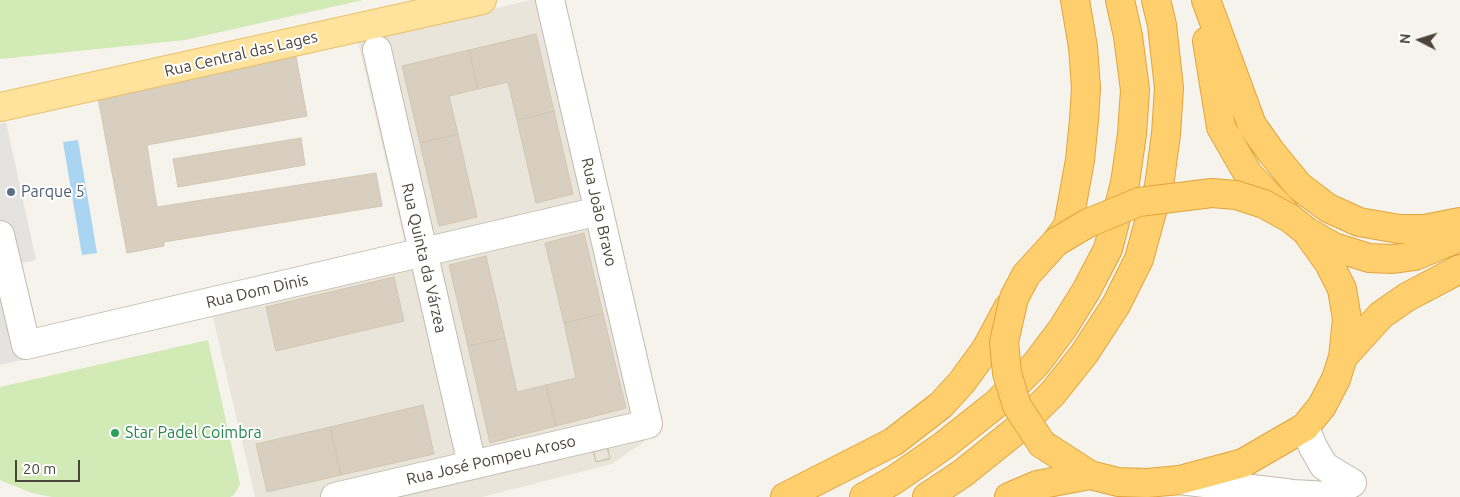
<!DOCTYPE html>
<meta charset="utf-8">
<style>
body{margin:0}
#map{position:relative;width:1460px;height:497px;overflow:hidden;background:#f6f3ec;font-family:Ubuntu,sans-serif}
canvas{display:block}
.north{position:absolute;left:1395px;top:15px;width:50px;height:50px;-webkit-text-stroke:4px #fff;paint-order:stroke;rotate:275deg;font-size:14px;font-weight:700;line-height:20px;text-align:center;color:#4b4439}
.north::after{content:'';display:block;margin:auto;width:18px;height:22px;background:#4b4439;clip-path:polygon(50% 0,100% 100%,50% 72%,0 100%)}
.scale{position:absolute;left:15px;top:460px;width:65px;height:22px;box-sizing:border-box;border:2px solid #4b4439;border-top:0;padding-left:6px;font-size:15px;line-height:18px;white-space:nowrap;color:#4b4439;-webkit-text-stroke:4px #fff;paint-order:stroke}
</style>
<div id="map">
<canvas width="1460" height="497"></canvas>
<div class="north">N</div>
<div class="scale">20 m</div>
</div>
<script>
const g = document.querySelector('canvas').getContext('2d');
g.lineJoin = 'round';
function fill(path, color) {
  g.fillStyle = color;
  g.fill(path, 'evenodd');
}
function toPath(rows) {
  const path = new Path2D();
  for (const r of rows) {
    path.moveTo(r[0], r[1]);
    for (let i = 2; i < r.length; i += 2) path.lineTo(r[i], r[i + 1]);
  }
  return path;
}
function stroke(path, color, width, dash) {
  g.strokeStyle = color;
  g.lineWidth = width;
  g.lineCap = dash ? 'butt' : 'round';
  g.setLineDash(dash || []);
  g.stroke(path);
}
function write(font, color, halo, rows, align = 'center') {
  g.font = font + ' Ubuntu,sans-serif';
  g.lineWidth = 4;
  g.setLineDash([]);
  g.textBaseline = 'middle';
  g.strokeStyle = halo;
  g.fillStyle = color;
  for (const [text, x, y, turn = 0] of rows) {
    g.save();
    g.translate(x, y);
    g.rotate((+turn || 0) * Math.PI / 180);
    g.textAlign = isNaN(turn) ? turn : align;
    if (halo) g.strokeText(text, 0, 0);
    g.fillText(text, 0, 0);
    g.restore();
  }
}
fill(toPath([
 [530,0,556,0,658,432,612,464,482,497,255,497,211,309,410,265,358,41]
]), '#eae5da');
fill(toPath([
 [0,0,363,0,185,40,0,59],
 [208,340,240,484,234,495,230,497,52,497,32,493,0,480,0,387]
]), '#d2eab5');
fill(toPath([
 [6,122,36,260,5,267,26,359,0,365,0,124]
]), '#e5e3e0');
fill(toPath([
 [78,140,97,253,82,255,63,142]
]), '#a9d4f2');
const building = toPath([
 [536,34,554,111,517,120,508,82,478,89,469,50,536,34],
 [469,50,478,89,449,96,458,134,420,143,402,66,469,50],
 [296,57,307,116,147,145,157,207,376,173,382,206,164,242,164,246,127,253,98,98,296,57],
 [554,111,573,194,536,203,517,120,554,111],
 [458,134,477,217,439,226,420,143,458,134],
 [301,138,305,165,178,187,173,159,301,138],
 [584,233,603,314,564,323,545,243,584,233],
 [486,256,505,338,468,346,449,265,486,256],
 [394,277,404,321,276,351,266,307,394,277],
 [603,314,626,408,556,426,546,385,576,378,564,323,603,314],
 [505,338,517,392,546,385,556,426,490,443,468,346,505,338],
 [423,405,434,454,341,475,330,427,423,405],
 [330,427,341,475,267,492,256,444,330,427],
 [607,448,610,458,596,462,593,452,607,448],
 [608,448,610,459,596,462,594,452,608,448]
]);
fill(building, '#d8cfc1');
stroke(building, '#d3c7b4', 1);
const minor = toPath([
 [377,50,472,465],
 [0,235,26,345,599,211],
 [1305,427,1313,447,1324,466,1352,483],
 [1180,480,1293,494,1328,496,1352,483],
 [335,497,648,424,550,0]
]);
const major = toPath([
 [0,107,482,0]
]);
const highway = toPath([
 [1206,0,1252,125,1271,152,1299,186,1328,208,1359,222,1399,229,1424,229,1460,222],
 [1207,41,1221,127,1248,174,1288,216],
 [1311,234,1334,247,1369,258,1393,259,1415,256,1460,237],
 [1056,242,1068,226,1080,160,1084,120,1086,88,1083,47,1075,0],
 [1343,357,1381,315,1407,297,1460,269],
 [1042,444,1090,475,1118,482,1147,483,1180,480,1243,463,1305,427,1322,406,1336,379,1343,357,1347,319,1342,289,1329,263,1306,231],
 [785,497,893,442,941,405,962,382,986,349,1008,308],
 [864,497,894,480,943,446,996,404,1036,364,1063,328,1086,291,1108,249,1125,183,1132,134,1135,90,1128,36,1120,0],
 [927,497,963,473,1014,432,1053,393,1084,354,1116,305,1139,259,1159,186,1166,134,1169,88,1162,25,1156,0],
 [1009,497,1037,485,1090,475]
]);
stroke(minor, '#c2bbae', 30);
stroke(major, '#e6c16a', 30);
stroke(highway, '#e0a43c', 30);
stroke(minor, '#fff', 28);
stroke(major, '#ffe39c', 28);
stroke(highway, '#ffcf6e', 28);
const highwayBridge = toPath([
 [1042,444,1017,406,1007,373,1004,342,1014,298,1026,275,1056,242,1088,223,1139,202,1212,193,1236,195,1264,204,1291,219,1306,231]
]);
stroke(highwayBridge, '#e0a43c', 30, []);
stroke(highwayBridge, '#ffcf6e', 28);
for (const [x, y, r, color] of [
 [11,192,5,"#5c6f8a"],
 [115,433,5,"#2e9e5b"]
]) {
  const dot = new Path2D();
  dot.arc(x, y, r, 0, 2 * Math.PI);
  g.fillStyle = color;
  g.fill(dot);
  stroke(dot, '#fff', 2);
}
write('16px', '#4b4439', '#fff', [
 ["Rua Central das Lages",241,54,-13],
 ["Rua João Bravo",599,212,77],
 ["Rua Quinta da Várzea",424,258,77],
 ["Rua Dom Dinis",257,291,-13],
 ["Rua José Pompeu Aroso",491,460,-13]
]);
write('16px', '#4e5e75', '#fff', [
 ["Parque 5",21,192]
], 'left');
write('16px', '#27864d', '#fff', [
 ["Star Padel Coimbra",125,433]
], 'left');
</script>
